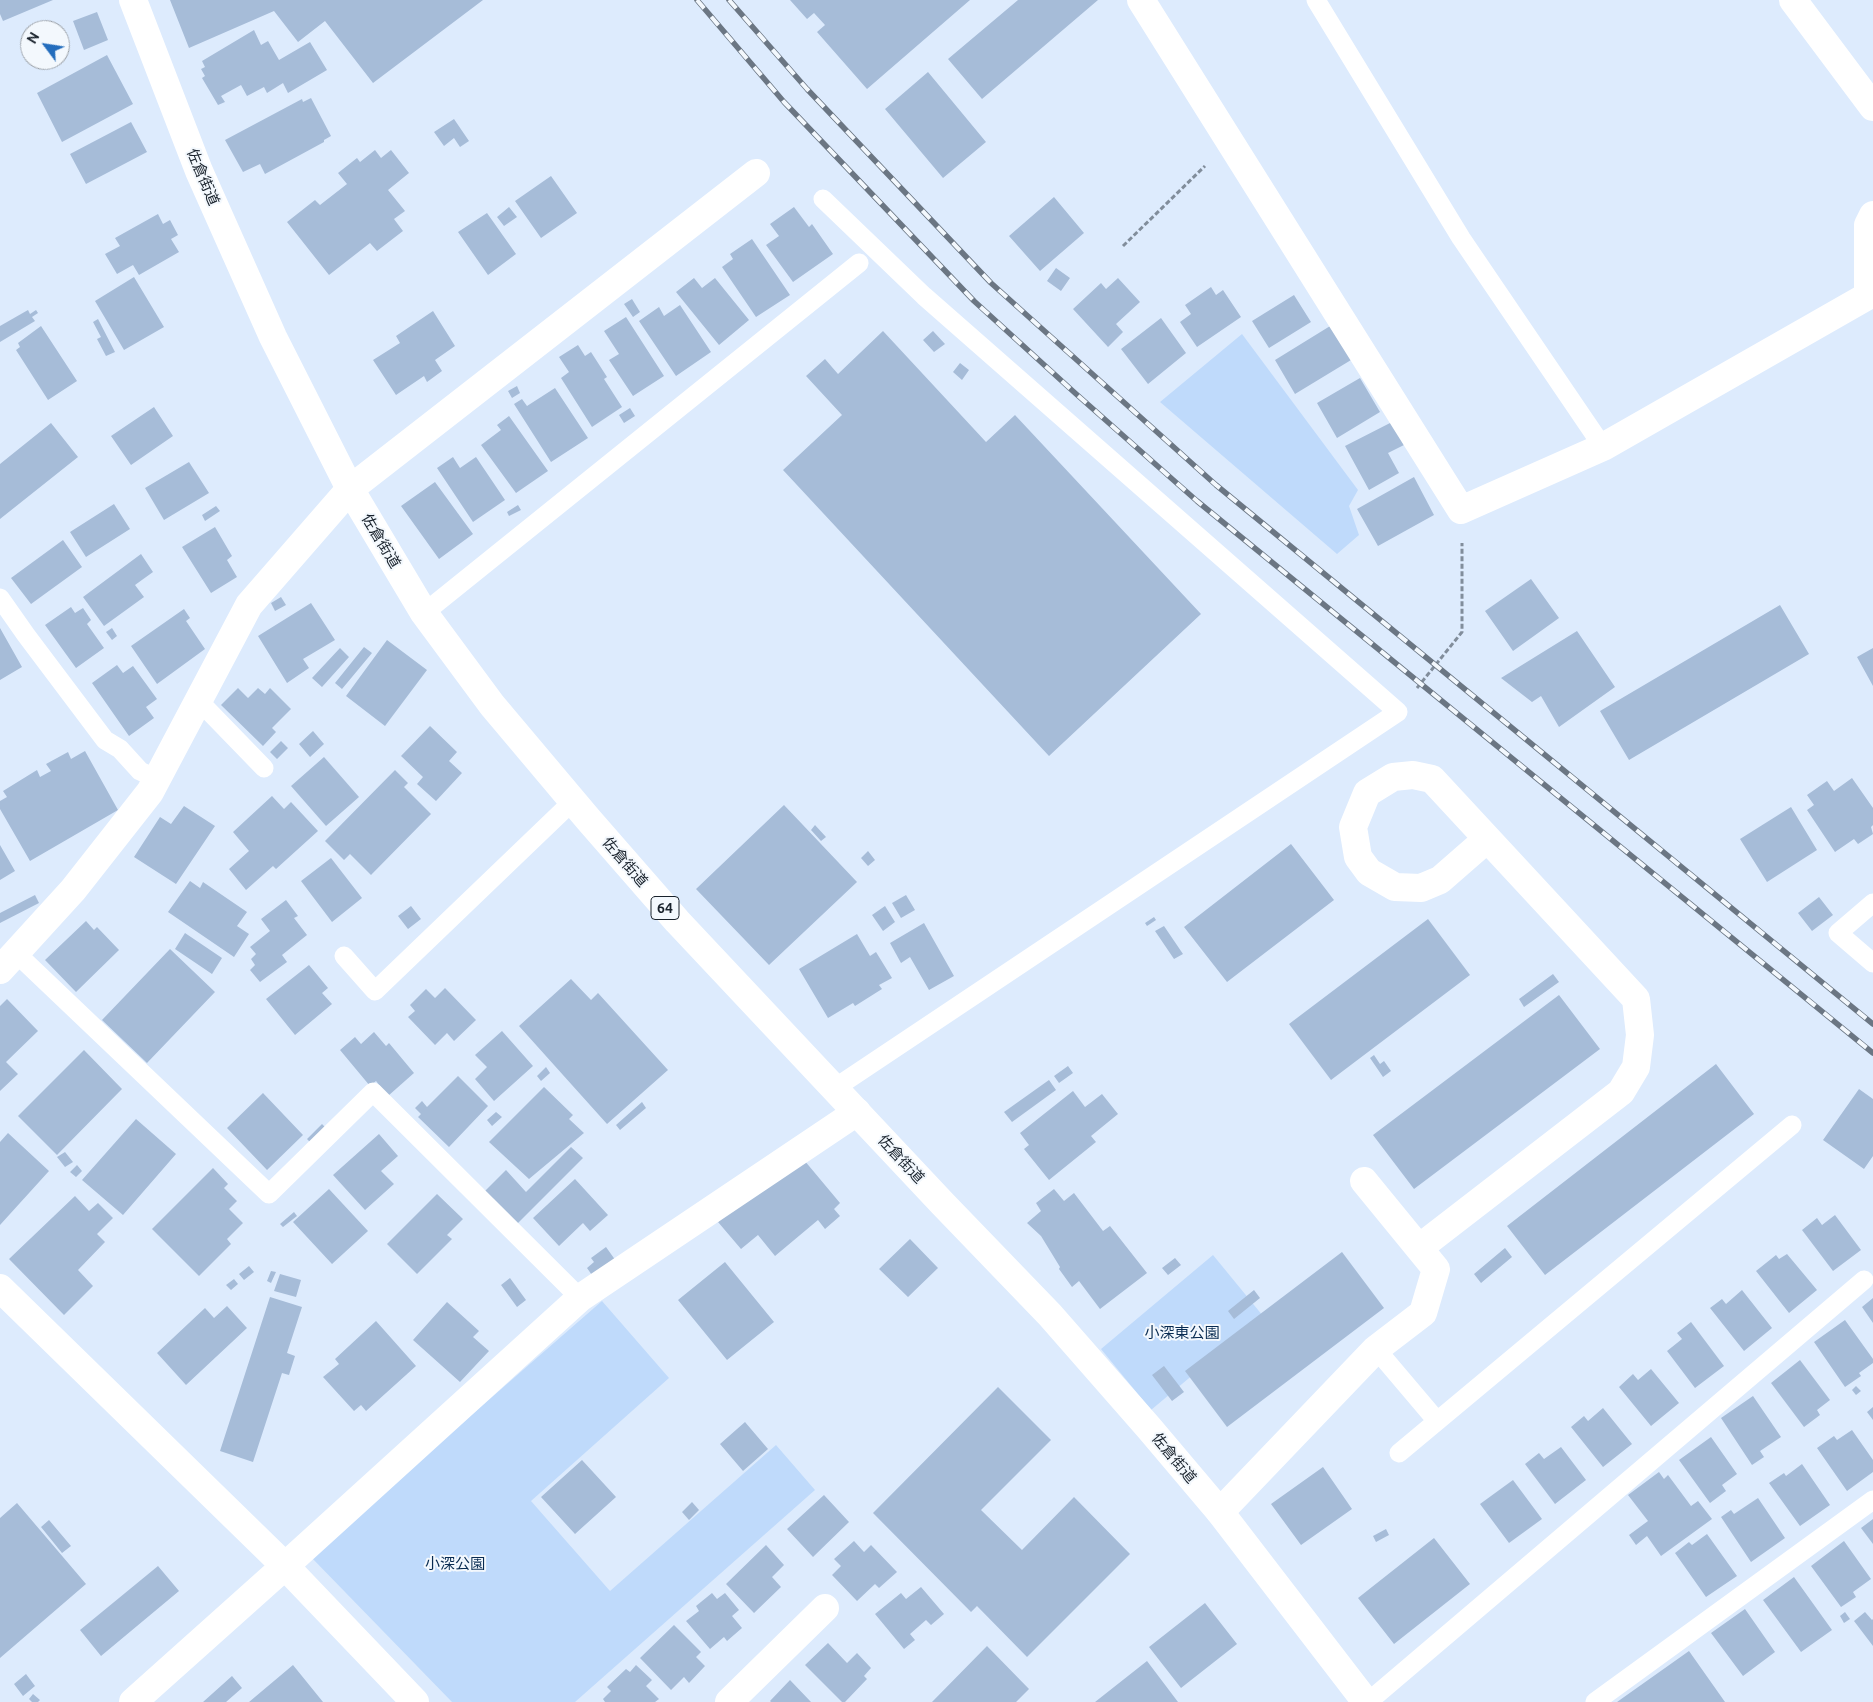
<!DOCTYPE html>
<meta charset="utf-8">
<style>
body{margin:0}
#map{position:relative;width:1873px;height:1702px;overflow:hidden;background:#ddebfd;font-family:Ubuntu,sans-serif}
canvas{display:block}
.north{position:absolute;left:20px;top:20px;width:50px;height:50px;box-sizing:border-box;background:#f3f8fd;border:1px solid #9ca2a9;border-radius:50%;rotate:301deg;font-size:14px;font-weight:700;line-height:20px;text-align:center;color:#19222c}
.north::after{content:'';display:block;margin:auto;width:18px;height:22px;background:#236dbd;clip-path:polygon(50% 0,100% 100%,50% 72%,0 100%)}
</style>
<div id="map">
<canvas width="1873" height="1702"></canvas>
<div class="north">N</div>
</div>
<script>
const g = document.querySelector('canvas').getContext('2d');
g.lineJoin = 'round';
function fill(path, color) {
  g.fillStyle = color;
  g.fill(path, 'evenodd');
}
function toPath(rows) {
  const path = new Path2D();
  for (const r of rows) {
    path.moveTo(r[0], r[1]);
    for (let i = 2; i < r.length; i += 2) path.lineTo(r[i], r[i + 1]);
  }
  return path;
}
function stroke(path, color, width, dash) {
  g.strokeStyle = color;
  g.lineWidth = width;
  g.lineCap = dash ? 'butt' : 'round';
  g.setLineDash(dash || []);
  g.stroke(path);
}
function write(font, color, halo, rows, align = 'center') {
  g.font = font + ' Ubuntu,"Noto Sans JP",sans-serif';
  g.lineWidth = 4;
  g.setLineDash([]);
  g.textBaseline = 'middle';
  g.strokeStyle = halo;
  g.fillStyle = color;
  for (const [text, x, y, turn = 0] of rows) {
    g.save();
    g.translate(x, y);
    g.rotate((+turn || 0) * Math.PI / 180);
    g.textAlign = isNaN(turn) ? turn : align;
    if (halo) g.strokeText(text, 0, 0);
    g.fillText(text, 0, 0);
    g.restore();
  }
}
fill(toPath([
 [1242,334,1358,490,1349,506,1359,535,1337,554,1160,402],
 [1213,1255,1263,1316,1151,1410,1101,1349],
 [602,1301,669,1378,531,1501,610,1591,776,1445,815,1490,575,1702,452,1702,310,1556]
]), '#bfdafb');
fill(toPath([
 [0,0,53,0,3,21,0,14],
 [170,0,483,0,373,83,325,21,298,42,274,11,189,48],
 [790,0,970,0,867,89,817,32,825,25,814,13,807,19],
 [1018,0,1098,0,982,99,948,59],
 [97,12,108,40,84,50,73,21],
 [254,30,261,45,268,41,279,60,310,42,327,70,288,93,283,83,267,93,264,87,247,96,241,85,221,96,225,102,218,105,202,78,205,76,201,69,205,67,202,61],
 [107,55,133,104,62,142,37,93],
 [928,72,986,142,943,178,885,109],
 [311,98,331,136,324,140,324,142,265,174,260,164,243,172,225,140,302,99,303,102],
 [454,119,469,141,460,147,454,138,444,146,434,132],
 [131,122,147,152,86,184,70,154],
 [375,150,381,158,391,150,409,173,388,190,405,211,394,219,403,231,377,251,370,243,329,275,287,222,315,200,320,205,347,184,338,173,357,158,360,162],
 [551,176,577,213,541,238,515,201],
 [1054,197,1084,233,1040,271,1009,236],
 [509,207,517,217,504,226,497,217],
 [794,207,809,227,812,224,833,254,793,282,766,245,779,236,770,224],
 [487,213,516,254,488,275,458,232],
 [158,214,163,224,170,220,178,235,171,239,179,252,139,275,133,265,117,274,105,254,120,246,115,238],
 [752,239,790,295,756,317,722,267,733,259,730,254],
 [1056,268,1070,278,1061,291,1047,281],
 [134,277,164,327,124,350,95,301],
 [694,278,702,288,715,278,749,320,719,345,676,292],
 [1118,278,1140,302,1116,324,1123,332,1108,347,1073,309,1101,283,1106,289],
 [1211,287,1216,295,1223,290,1241,317,1197,347,1180,322,1191,314,1185,305],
 [1294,295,1311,322,1269,348,1252,321],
 [632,299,640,312,633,317,624,304],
 [680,305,711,352,676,376,639,321,659,307,664,316],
 [28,310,30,314,36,310,38,313,32,317,35,321,0,342,0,326],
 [433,311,455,346,435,360,442,371,427,382,424,376,396,395,373,360,400,343,396,336],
 [626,317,664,376,633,396,609,360,619,354,604,331],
 [1161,318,1186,353,1148,384,1121,349],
 [98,319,115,352,106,356,97,339,101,337,93,322],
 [1335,323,1356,357,1295,394,1275,360],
 [41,326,77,381,48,400,16,350,20,347,18,343],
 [883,331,986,442,1015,415,1201,614,1049,756,783,470,842,415,806,376,825,359,838,374],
 [933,331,945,344,934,352,923,340],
 [578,345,585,356,591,352,607,377,604,379,622,407,592,427,561,378,569,372,559,357],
 [960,363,969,370,962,380,953,372],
 [1360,378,1380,412,1337,438,1317,403],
 [517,386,520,393,512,398,508,391],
 [555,388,588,438,551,462,514,404,522,399,527,406],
 [154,407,173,436,131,465,111,436],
 [630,408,635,416,624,423,619,415],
 [509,416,548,471,516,493,481,445,501,430,497,425],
 [1392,422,1404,445,1388,453,1399,473,1369,490,1345,446],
 [51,423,78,457,0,519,0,464],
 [453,457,460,468,476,457,505,500,473,522,437,468],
 [189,462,209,493,164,520,145,488],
 [1414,477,1434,515,1378,546,1357,509],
 [435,482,473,534,439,559,401,506],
 [114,504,130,529,86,557,70,532],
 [518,505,521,510,509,516,507,512],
 [216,506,220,511,205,521,202,515],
 [215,527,232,556,227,560,237,577,211,593,182,547],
 [63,540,82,567,31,604,11,578],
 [141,554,153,572,135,585,144,597,104,626,83,597],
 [1531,579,1559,618,1513,651,1485,611],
 [281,597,286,605,275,611,271,603],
 [311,603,335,640,303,659,309,668,287,683,258,636],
 [1780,605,1809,654,1629,760,1600,711],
 [71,607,75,613,83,608,91,620,87,624,104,648,76,668,45,625],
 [184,609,190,618,186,621,205,649,157,684,131,646],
 [0,628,22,667,0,680],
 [112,628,117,636,112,640,106,632],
 [1577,631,1615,687,1559,727,1541,696,1532,702,1501,678],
 [387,640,427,670,385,726,346,696],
 [364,647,372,653,342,689,335,683],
 [340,648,349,657,322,687,312,678],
 [1873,648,1873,686,1857,657],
 [117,665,123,673,133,666,157,699,146,707,154,718,129,736,92,683],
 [238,688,248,698,258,688,265,694,270,688,291,709,272,728,276,732,263,746,221,705],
 [430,726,457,752,449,761,462,773,436,801,417,784,423,777,401,756],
 [313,731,324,744,310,757,299,744],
 [281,741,288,748,277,759,270,752],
 [85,751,118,810,30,861,0,809,0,801,7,797,3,791,37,770,40,777,51,771,46,764,68,752,71,759],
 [324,757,359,797,326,826,291,786],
 [395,770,408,783,404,787,431,814,371,875,350,854,344,860,325,841],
 [1852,778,1873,808,1873,825,1871,827,1873,834,1858,844,1854,839,1835,852,1807,810,1814,805,1807,795,1827,781,1834,791],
 [272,796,284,809,291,802,318,831,276,869,273,866,246,890,229,869,249,851,233,832],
 [784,805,857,882,769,965,696,889],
 [184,806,215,826,176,884,134,857,160,817,171,824],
 [1791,807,1817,850,1767,882,1740,839],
 [815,825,826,837,821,841,811,830],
 [1291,844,1334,900,1227,982,1184,927],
 [0,845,15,871,0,880],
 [868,851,875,860,868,866,861,858],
 [331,858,362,898,332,922,301,881],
 [190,881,200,888,203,882,247,912,237,926,249,934,234,957,168,912],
 [35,895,39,903,0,923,0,913],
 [906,895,915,910,901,918,892,903],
 [1819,897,1833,915,1812,931,1798,913],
 [286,900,298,916,294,918,307,935,282,955,287,962,260,982,250,970,255,965,251,959,256,954,250,947,270,931,261,919],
 [411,906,421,919,408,929,398,916],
 [885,906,895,922,883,931,872,915],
 [1154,917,1156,920,1147,926,1145,923],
 [1428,919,1470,975,1331,1080,1289,1024],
 [86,921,94,930,97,927,119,950,76,992,45,960],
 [924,923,954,976,929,990,910,957,901,963,890,943],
 [1164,926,1183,954,1174,959,1155,931],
 [185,933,222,958,212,974,175,949],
 [857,934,870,956,876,952,892,978,879,985,882,989,855,1006,853,1003,828,1018,799,969],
 [170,949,215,992,147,1063,102,1020],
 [309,965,328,988,322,993,332,1004,295,1035,266,999],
 [1553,974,1559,982,1524,1007,1519,999],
 [571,979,591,1000,598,993,668,1070,607,1124,519,1026],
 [445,988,476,1020,454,1041,447,1033,435,1045,408,1017,415,1011,410,1005,426,989,435,998],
 [1559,995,1600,1049,1414,1189,1373,1135],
 [7,999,38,1031,6,1062,18,1074,0,1091,0,1006],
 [502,1031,533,1066,494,1101,475,1079,487,1067,475,1055],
 [374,1032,386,1046,389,1043,414,1073,388,1096,376,1081,370,1086,340,1050,355,1037,361,1044],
 [84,1050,122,1089,57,1155,18,1116],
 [1374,1055,1380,1064,1384,1061,1391,1071,1383,1077,1370,1058],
 [1716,1064,1754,1114,1545,1275,1507,1226],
 [1068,1066,1073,1073,1059,1083,1054,1076],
 [546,1067,550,1073,541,1081,537,1076],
 [458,1076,488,1106,449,1147,418,1117,421,1114,415,1108,422,1101,427,1107],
 [1049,1080,1056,1090,1012,1122,1004,1112],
 [544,1087,573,1115,569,1119,584,1133,529,1179,489,1142],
 [1859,1089,1873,1099,1873,1156,1864,1169,1823,1140],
 [1073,1091,1085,1107,1102,1094,1118,1114,1091,1136,1096,1142,1049,1180,1024,1149,1029,1145,1020,1133],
 [263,1093,303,1135,267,1170,227,1128],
 [642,1102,646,1108,620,1130,616,1125],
 [496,1112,502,1117,492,1126,487,1120],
 [136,1119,176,1154,123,1215,82,1180],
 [322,1124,329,1131,314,1146,307,1139],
 [8,1133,49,1171,0,1225,0,1142],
 [379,1134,398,1156,381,1171,394,1184,365,1210,333,1175],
 [571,1147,583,1158,517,1224,485,1191,506,1170,526,1192],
 [65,1152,73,1162,65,1167,57,1157],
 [799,1154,840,1203,834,1209,840,1216,825,1229,818,1220,775,1256,758,1235,741,1249,718,1222],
 [77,1165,82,1171,76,1177,70,1172],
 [213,1168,228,1184,224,1188,237,1201,229,1209,243,1223,227,1239,231,1244,199,1276,152,1229],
 [575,1179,608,1215,590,1231,583,1223,559,1246,533,1218],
 [329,1189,368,1231,332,1264,293,1222],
 [1054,1189,1064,1201,1074,1193,1103,1231,1110,1226,1147,1273,1100,1309,1079,1281,1072,1287,1059,1269,1060,1267,1041,1236,1027,1223,1041,1211,1036,1203],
 [437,1194,463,1219,447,1235,452,1239,417,1274,387,1244],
 [75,1196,89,1211,98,1203,113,1218,97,1234,105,1242,78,1270,93,1286,64,1315,9,1259],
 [294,1212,297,1216,283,1227,280,1224],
 [1835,1215,1861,1250,1833,1271,1802,1230,1817,1218,1822,1225],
 [910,1239,938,1268,908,1297,879,1269],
 [606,1247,616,1261,594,1278,587,1268,594,1262,591,1258],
 [1505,1248,1512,1257,1481,1283,1474,1274],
 [1342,1252,1384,1308,1227,1427,1185,1371],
 [1787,1254,1817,1290,1789,1313,1756,1271,1776,1255,1779,1259],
 [1175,1258,1181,1265,1168,1275,1162,1268],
 [725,1262,774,1322,727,1360,678,1300],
 [249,1266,254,1272,244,1280,239,1274],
 [271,1271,276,1272,271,1283,267,1281],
 [280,1274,301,1280,296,1297,274,1291],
 [510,1278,526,1300,517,1307,501,1285],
 [234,1279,238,1284,231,1290,226,1285],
 [1254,1290,1260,1298,1234,1319,1228,1311],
 [1742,1290,1772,1328,1744,1351,1710,1308,1722,1299,1726,1304],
 [270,1297,302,1307,287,1353,295,1356,289,1375,282,1373,253,1462,220,1451],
 [1873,1298,1873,1323,1862,1307],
 [447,1302,479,1331,473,1337,489,1351,460,1382,413,1340],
 [227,1306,247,1328,186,1385,157,1353,205,1308,214,1318],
 [1845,1320,1873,1359,1873,1363,1859,1373,1861,1376,1845,1387,1814,1342],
 [376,1321,416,1366,366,1411,361,1405,354,1411,323,1377,339,1364,335,1359],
 [1691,1322,1724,1366,1695,1388,1667,1351,1682,1339,1677,1333],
 [1800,1360,1830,1400,1817,1410,1820,1415,1804,1427,1771,1383],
 [1164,1366,1184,1392,1172,1401,1152,1375],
 [1651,1369,1679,1403,1651,1426,1619,1387,1633,1374,1638,1380],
 [1856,1386,1861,1391,1856,1395,1852,1390],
 [998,1387,1051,1440,981,1510,1022,1550,1074,1497,1130,1554,1027,1657,977,1606,971,1612,873,1513],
 [1753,1396,1781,1437,1760,1451,1764,1457,1752,1465,1721,1418],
 [1873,1407,1873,1420,1867,1412],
 [1603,1408,1632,1444,1603,1467,1571,1427,1584,1416,1588,1421],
 [745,1422,768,1449,743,1471,720,1444],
 [1852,1430,1873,1460,1873,1472,1847,1491,1817,1448,1834,1436,1837,1440],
 [1711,1437,1737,1474,1722,1485,1726,1491,1710,1503,1679,1460],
 [1561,1447,1586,1480,1555,1504,1525,1464,1539,1453,1544,1459],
 [582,1460,616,1497,575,1534,541,1497],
 [1802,1464,1830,1505,1800,1526,1769,1483,1784,1473,1786,1476],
 [1323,1467,1352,1509,1301,1545,1271,1504],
 [1659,1472,1664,1479,1668,1475,1691,1506,1698,1501,1712,1519,1661,1556,1647,1536,1636,1545,1629,1535,1648,1521,1628,1495],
 [1513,1480,1542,1519,1509,1543,1480,1504],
 [824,1495,849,1522,813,1557,787,1529],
 [1758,1498,1785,1538,1751,1562,1721,1517,1731,1510,1734,1514],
 [692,1502,699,1510,689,1520,682,1512],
 [17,1503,86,1584,0,1658,0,1518],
 [1873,1519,1873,1544,1861,1528],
 [49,1520,71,1546,62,1553,41,1527],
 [1386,1529,1389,1535,1376,1542,1373,1536],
 [1707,1534,1737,1576,1706,1597,1675,1553,1689,1542,1692,1545],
 [1434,1538,1470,1584,1394,1644,1358,1598],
 [854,1541,864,1552,871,1545,897,1572,879,1588,875,1584,857,1601,832,1575,841,1566,834,1559],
 [1844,1541,1871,1579,1853,1592,1856,1597,1841,1607,1811,1566],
 [766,1545,784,1565,772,1577,781,1587,754,1613,726,1584],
 [158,1566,179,1591,101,1656,80,1630],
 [1794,1577,1832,1630,1801,1652,1763,1600],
 [921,1587,944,1614,931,1625,926,1620,910,1634,915,1640,904,1649,875,1614,901,1593,906,1599],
 [712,1593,717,1599,725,1593,739,1610,732,1616,742,1628,727,1641,724,1637,710,1649,686,1621,699,1611,696,1606],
 [1205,1603,1237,1644,1181,1688,1149,1647],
 [1745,1609,1775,1652,1743,1676,1711,1633],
 [1845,1612,1850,1619,1844,1623,1840,1616],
 [1865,1612,1872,1620,1873,1619,1873,1646,1854,1621],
 [674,1625,701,1652,696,1657,705,1666,689,1683,684,1677,671,1690,640,1658],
 [828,1643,847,1663,857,1653,871,1668,864,1676,867,1679,845,1702,842,1702,805,1665],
 [987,1646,1029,1689,1016,1702,932,1702],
 [1689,1651,1725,1702,1617,1702],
 [1147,1661,1178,1702,1095,1702],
 [293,1665,323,1702,249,1702],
 [636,1665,652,1680,646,1686,659,1699,655,1702,605,1702,603,1699,611,1691,607,1687,626,1669,630,1672],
 [26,1674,35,1686,23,1696,14,1684],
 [232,1676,242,1688,226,1702,203,1702],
 [790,1680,811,1702,771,1702,770,1701],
 [33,1694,40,1700,38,1702,32,1702,29,1699]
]), '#a6bcd8');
stroke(toPath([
 [1123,246,1205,166],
 [1417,688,1462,632,1462,543]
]), '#818d9b', 3, [5, 2.5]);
stroke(toPath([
 [1316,0,1461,238,1603,447],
 [823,199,924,296,1398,712,835,1088],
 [0,598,26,635,105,740,120,749,140,771,157,779],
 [424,613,859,263],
 [199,701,264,768],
 [1873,903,1838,933,1873,963],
 [16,953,269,1194,373,1092,580,1298],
 [344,956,375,991,573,801],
 [1376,1349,1437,1421],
 [1399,1453,1792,1125],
 [1368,1702,1864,1280],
 [1595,1702,1873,1500]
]), '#fff', 19);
stroke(toPath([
 [1141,0,1461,510,1603,447,1873,293],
 [1793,0,1873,107],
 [1868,296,1868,225,1873,215],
 [0,970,73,890,150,792,249,605,350,489,756,173],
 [1419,1248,1621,1092,1636,1067,1640,1035,1636,999,1432,779,1413,775,1393,777,1367,793,1353,827,1358,857,1369,872,1395,887,1421,888,1440,880,1487,839],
 [1220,1512,1376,1349,1423,1313,1436,1269,1364,1181],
 [285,1566,580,1298,857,1112],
 [729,1702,825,1608]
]), '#fff', 28);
stroke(toPath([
 [0,1288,285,1566,415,1702],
 [133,1702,285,1566]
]), '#fff', 28);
stroke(toPath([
 [133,0,199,171,273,337,350,489,424,613,492,705,588,819,677,921,942,1203,1050,1315,1149,1428,1220,1512,1366,1702]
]), '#fff', 28);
const rail = toPath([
 [697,0,784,102,974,301,1075,393,1197,501,1873,1053],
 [729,0,807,89,991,283,1216,485,1873,1024]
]);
stroke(rail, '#6b7683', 5.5);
stroke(rail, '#f3f8fd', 4, [11]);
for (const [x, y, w] of [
 [665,908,28]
]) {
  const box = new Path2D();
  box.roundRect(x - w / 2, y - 11.5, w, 23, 4);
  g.fillStyle = '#f3f8fd';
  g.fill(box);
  stroke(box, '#19222c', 1);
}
write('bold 14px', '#19222c', null, [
 ["64",665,908]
]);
write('15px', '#19222c', '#f3f8fd', [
 ["佐倉街道",203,177,67],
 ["佐倉街道",381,541,59],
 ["佐倉街道",625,862,49],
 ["佐倉街道",901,1159,47],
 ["佐倉街道",1174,1458,50]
]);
write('15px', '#082b51', '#f3f8fd', [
 ["小深東公園",1182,1333],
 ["小深公園",455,1564]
]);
</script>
